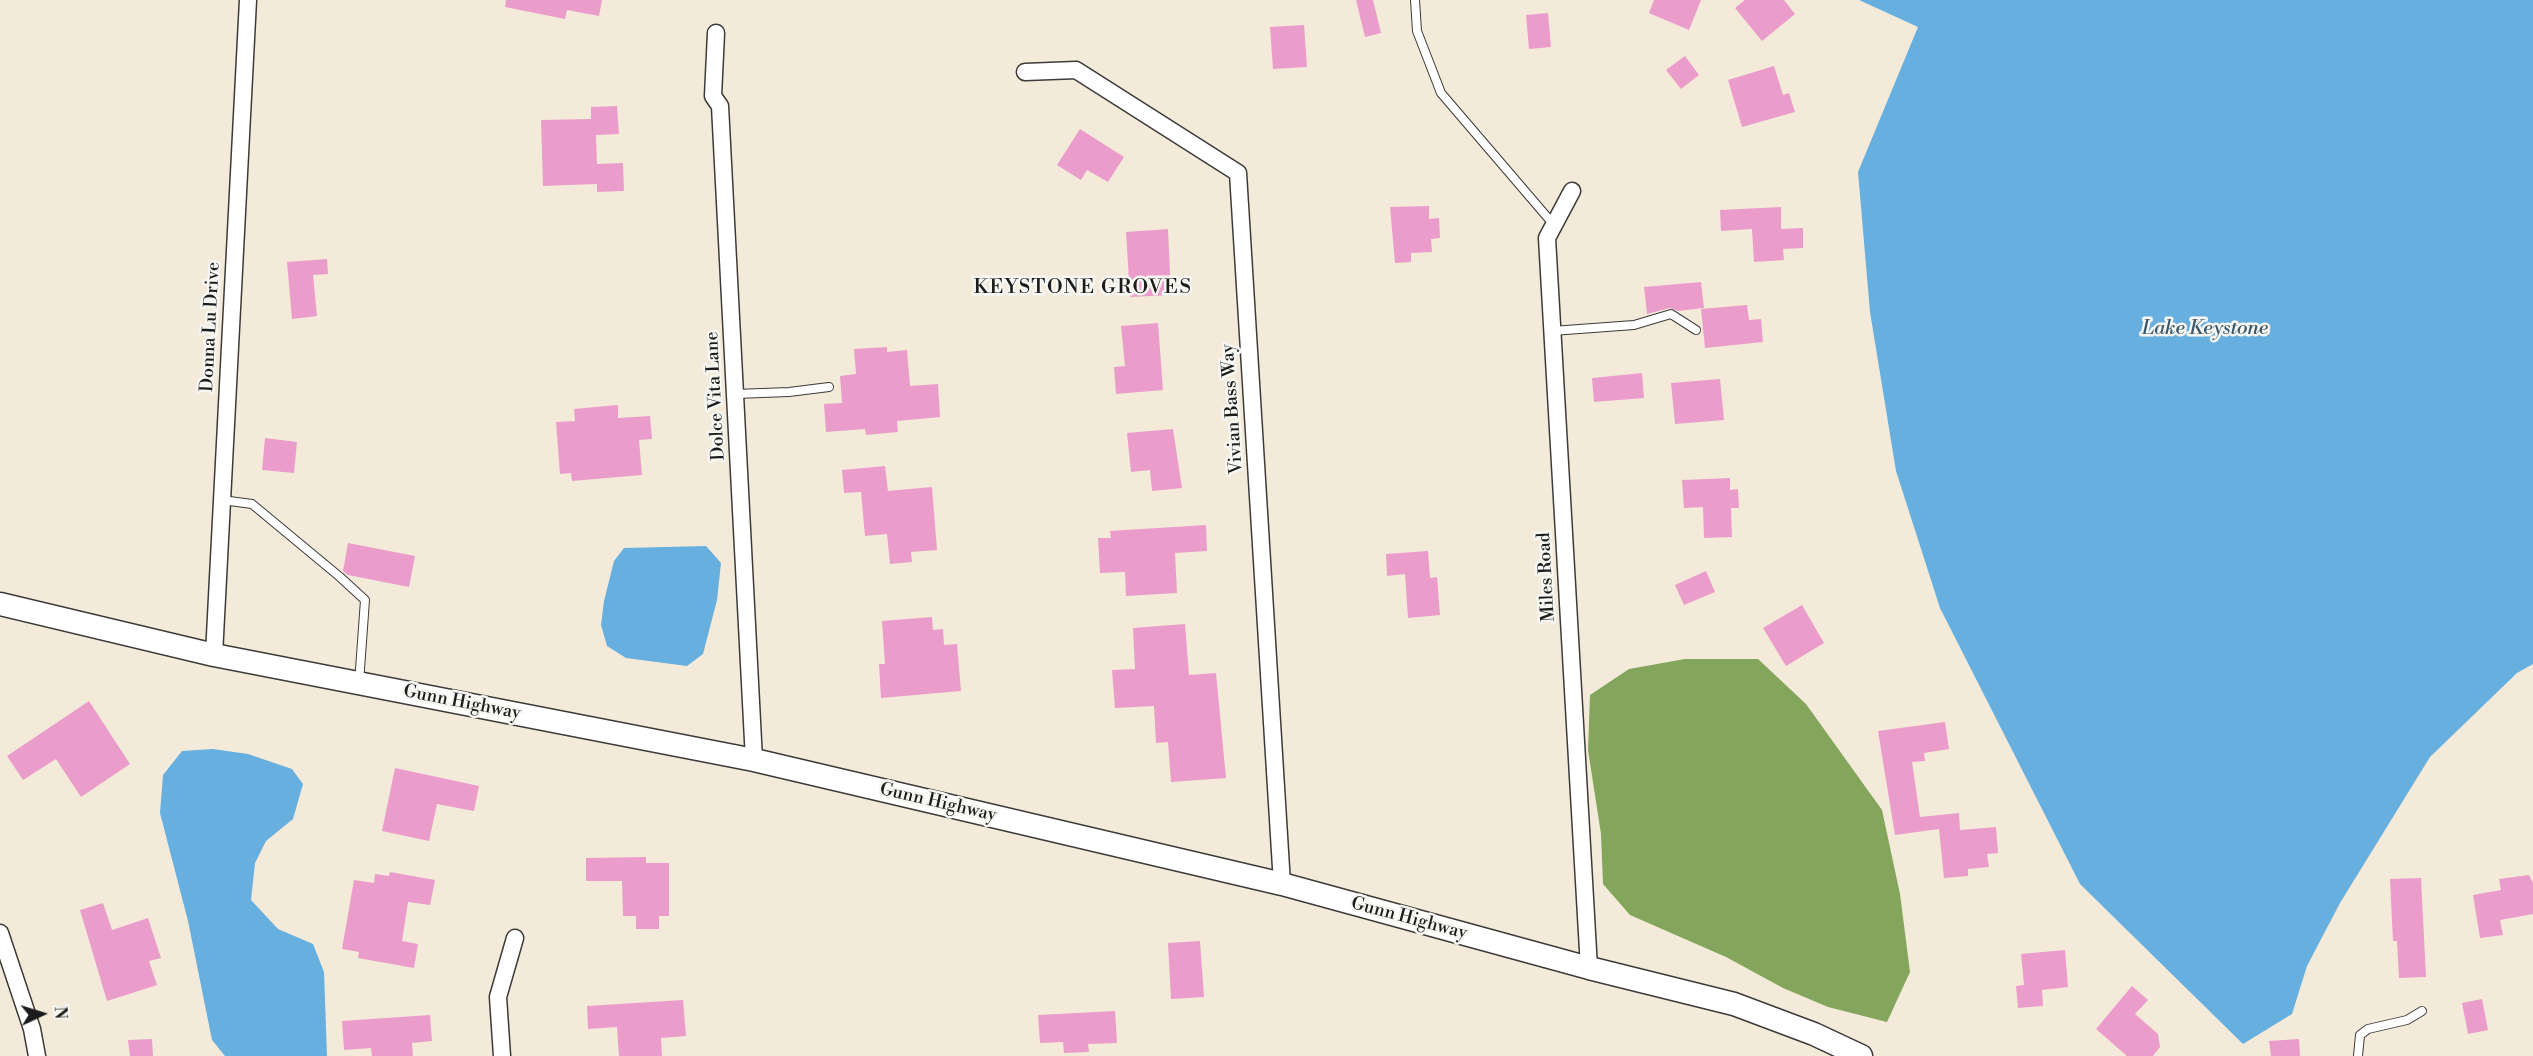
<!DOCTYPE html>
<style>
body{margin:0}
#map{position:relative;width:2533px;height:1056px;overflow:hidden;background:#f4eada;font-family:"Libre Bodoni",serif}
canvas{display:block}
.north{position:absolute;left:12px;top:984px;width:60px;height:60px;-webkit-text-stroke:4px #f6f6f2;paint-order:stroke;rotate:86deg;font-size:16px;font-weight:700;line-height:24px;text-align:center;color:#1c1c1c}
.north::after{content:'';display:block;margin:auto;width:21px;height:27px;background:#1c1c1c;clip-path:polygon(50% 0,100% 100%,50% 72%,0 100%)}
</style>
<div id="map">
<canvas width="2533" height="1056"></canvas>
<div class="north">N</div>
</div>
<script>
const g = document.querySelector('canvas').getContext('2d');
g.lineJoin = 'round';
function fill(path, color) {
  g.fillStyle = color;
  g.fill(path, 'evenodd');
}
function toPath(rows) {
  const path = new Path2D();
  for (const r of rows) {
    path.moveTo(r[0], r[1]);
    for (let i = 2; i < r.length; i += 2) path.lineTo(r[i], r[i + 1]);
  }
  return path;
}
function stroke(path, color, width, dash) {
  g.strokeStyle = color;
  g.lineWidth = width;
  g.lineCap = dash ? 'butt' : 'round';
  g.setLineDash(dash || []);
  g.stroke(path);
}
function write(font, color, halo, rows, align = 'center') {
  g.font = font + ' "Libre Bodoni",serif';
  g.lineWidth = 5;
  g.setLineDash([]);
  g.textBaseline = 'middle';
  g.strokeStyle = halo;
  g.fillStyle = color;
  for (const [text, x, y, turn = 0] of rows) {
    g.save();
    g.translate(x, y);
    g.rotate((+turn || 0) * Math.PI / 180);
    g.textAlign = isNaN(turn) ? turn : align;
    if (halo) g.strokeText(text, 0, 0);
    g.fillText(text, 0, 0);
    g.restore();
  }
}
fill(toPath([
 [1685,659,1758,659,1806,704,1882,810,1900,894,1910,972,1887,1022,1828,1007,1783,988,1726,957,1630,915,1603,884,1601,834,1588,750,1590,695,1629,669]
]), '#83a65c');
fill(toPath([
 [1859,0,2533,0,2533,664,2517,673,2430,757,2340,903,2307,966,2292,1014,2243,1044,2080,884,1940,608,1896,471,1870,312,1858,172,1918,27],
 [706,546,721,563,717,600,703,654,687,666,626,658,607,646,601,625,604,601,614,561,624,548],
 [213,749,248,754,292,769,303,784,293,819,266,841,255,863,251,900,278,929,313,944,324,972,327,1056,225,1056,212,1040,188,921,160,813,163,775,182,751]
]), '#67afde');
fill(toPath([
 [506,0,602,0,599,16,567,10,565,19,505,7],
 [1356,0,1373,0,1381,33,1365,37],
 [1654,0,1701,0,1689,30,1649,13],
 [1745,0,1784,0,1795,14,1762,41,1735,8],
 [1548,13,1551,47,1529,49,1526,15],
 [1304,25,1307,67,1273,69,1270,27],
 [1685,56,1699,75,1681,89,1666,70],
 [1774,66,1783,95,1789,93,1795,112,1742,127,1728,80],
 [617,106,619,134,596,135,597,164,623,163,624,191,597,192,597,184,543,186,541,120,591,119,591,107],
 [1080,129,1124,157,1108,182,1087,170,1081,180,1057,165],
 [1429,206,1429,219,1439,218,1440,238,1431,239,1432,252,1411,253,1411,262,1395,263,1390,207],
 [1781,207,1781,229,1803,228,1803,248,1783,249,1784,260,1754,262,1752,229,1721,231,1720,210],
 [1168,229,1171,295,1130,297,1126,232],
 [327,259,328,274,313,275,317,316,292,319,287,262],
 [1701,282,1704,308,1678,311,1670,308,1647,314,1644,287],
 [1747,305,1749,320,1761,319,1763,342,1705,348,1701,309],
 [1158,323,1163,390,1116,394,1114,367,1125,366,1121,326],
 [887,347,887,352,907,350,910,386,938,384,940,417,897,421,898,432,866,435,865,429,826,432,824,404,842,403,840,376,856,374,854,349],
 [1642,373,1644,398,1594,402,1592,378],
 [1720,379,1724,420,1675,424,1671,383],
 [618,405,618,418,650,416,652,439,639,440,642,475,572,481,571,473,560,474,556,422,575,421,574,409],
 [1173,429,1182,488,1152,491,1150,470,1131,472,1127,433],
 [265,438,297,442,294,473,262,470],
 [885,466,888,491,932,487,937,550,911,552,912,562,890,564,887,534,865,536,861,492,844,493,842,470],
 [1730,478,1730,490,1738,489,1739,508,1731,508,1732,537,1704,538,1703,507,1684,508,1682,480],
 [1206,525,1207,551,1175,553,1177,593,1126,596,1125,572,1100,573,1098,538,1111,538,1110,531],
 [348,543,415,556,409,587,348,575,343,571],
 [1428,551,1430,578,1437,577,1440,615,1408,618,1405,574,1387,576,1386,554],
 [1706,571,1715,592,1684,605,1675,585],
 [1802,605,1824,643,1786,666,1763,628],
 [932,617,933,630,943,629,944,645,957,644,961,691,881,698,879,664,885,664,882,621],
 [1185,624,1189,675,1216,673,1226,778,1171,782,1168,742,1156,743,1154,706,1115,708,1112,670,1135,669,1133,628],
 [89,701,130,764,81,797,56,759,23,780,7,756],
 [1945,722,1949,749,1924,753,1925,761,1912,762,1920,817,1959,813,1960,830,1996,827,1998,853,1987,854,1989,867,1968,869,1968,876,1944,878,1939,829,1895,835,1878,731],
 [395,768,479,786,474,811,437,804,429,841,382,831],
 [646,857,646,863,669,863,669,916,659,916,659,929,636,929,636,916,623,916,622,881,586,881,586,858],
 [390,872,435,880,430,905,408,902,402,941,418,944,414,968,358,958,359,952,342,949,354,880,374,883,375,874,389,876],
 [2529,875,2533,883,2533,914,2500,920,2503,935,2480,938,2473,895,2501,890,2499,879],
 [2421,878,2426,977,2399,978,2397,941,2393,941,2390,879],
 [103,903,112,930,148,918,161,958,149,961,157,985,107,1001,80,910],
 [1200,941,1204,997,1171,999,1168,943],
 [2065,950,2068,987,2042,990,2043,1006,2018,1008,2016,986,2024,985,2021,954],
 [2132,986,2148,1000,2135,1014,2158,1034,2160,1047,2153,1056,2127,1056,2096,1029],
 [2482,999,2488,1030,2468,1034,2462,1003],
 [683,1000,686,1036,661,1038,662,1056,619,1056,617,1027,588,1029,587,1006],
 [1115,1011,1117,1043,1088,1044,1089,1052,1064,1053,1063,1042,1040,1043,1038,1015],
 [430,1015,432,1041,412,1043,413,1056,372,1056,371,1048,344,1050,342,1021],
 [152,1039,153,1056,130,1056,128,1040],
 [2299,1039,2300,1056,2271,1056,2269,1041]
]), '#ea9dca');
const service = toPath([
 [1415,0,1417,31,1441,93,1554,225],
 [1552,331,1634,325,1671,314,1696,330],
 [735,394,789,392,829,387],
 [222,500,252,504,340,577,365,600,359,683],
 [2358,1056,2360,1035,2368,1029,2407,1020,2422,1011]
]);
const minor = toPath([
 [716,33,713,96,720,106,754,760],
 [1025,72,1076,70,1238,173,1282,884],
 [1572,191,1547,238,1589,968],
 [214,655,248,0],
 [0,933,32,1029,37,1056],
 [502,1056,498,997,515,938]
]);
const secondary = toPath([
 [0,604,214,655,754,760,1282,884,1589,968,1734,1004,1814,1034,1861,1056]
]);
stroke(service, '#3c3b38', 10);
stroke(minor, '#3c3b38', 19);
stroke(secondary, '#3c3b38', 25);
stroke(service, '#fff', 8);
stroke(minor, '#fff', 16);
stroke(secondary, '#fff', 22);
write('18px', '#1c1c1c', '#f6f6f2', [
 ["Donna Lu Drive",211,327,-87],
 ["Dolce Vita Lane",716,396,-93],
 ["Vivian Bass Way",1233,409,-94],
 ["Miles Road",1547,577,-93],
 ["Gunn Highway",462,703,11],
 ["Gunn Highway",938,803,13],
 ["Gunn Highway",1409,919,15]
]);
g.letterSpacing = '1.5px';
write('20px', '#1c1c1c', '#f6f6f2', [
 ["KEYSTONE GROVES",1083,288]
]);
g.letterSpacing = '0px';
write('italic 20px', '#3a576a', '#f6f6f2', [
 ["Lake Keystone",2205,329]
]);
</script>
